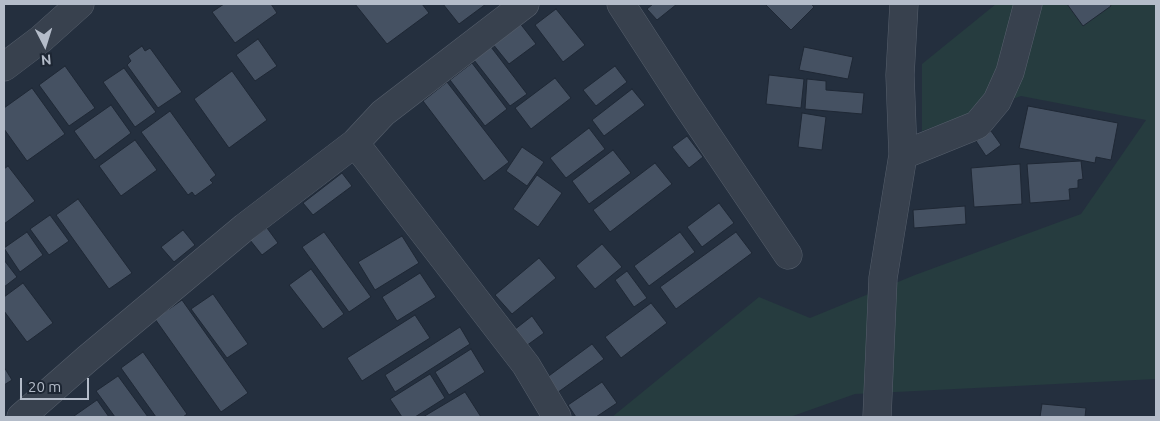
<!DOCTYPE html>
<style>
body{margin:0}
#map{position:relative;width:1160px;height:421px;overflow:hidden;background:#242f3e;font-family:Ubuntu,sans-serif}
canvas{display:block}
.frame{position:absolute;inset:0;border:5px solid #b4bcc9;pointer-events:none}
.north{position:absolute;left:20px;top:20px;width:50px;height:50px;-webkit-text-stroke:4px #1d2633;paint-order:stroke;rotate:175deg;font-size:14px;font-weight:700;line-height:20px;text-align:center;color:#b4bcc9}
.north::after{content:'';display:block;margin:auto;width:18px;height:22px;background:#b4bcc9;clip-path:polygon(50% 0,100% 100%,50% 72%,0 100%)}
.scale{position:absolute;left:20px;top:378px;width:69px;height:22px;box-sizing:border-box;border:2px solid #b4bcc9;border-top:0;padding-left:6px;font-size:15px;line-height:18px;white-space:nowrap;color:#b4bcc9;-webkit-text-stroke:4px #1d2633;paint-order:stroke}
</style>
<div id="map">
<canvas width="1160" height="421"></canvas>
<div class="frame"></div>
<div class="north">N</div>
<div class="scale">20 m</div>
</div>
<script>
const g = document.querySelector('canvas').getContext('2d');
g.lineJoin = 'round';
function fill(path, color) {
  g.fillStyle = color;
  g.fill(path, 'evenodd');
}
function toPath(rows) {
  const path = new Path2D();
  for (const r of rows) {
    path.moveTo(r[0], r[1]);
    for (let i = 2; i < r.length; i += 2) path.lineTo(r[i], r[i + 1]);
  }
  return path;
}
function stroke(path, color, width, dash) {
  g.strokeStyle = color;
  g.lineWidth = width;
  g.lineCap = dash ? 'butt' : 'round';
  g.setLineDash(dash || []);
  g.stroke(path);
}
fill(toPath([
 [996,4,1156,4,1156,379,855,394,790,417,612,417,759,297,810,318,915,275,1081,214,1146,120,1021,96,922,131,922,64]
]), '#263c3f');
const building = toPath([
 [224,4,271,4,277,13,235,43,212,12,224,4],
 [355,4,422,4,429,13,387,44,355,4],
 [443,4,486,4,459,24,443,4],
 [653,4,677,4,657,20,647,9,653,4],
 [765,4,811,4,814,7,791,30,765,4],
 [1067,4,1110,4,1111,6,1083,26,1067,4],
 [556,9,585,45,563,62,535,25,556,9],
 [519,22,536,44,509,64,492,43,519,22],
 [258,39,277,66,255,81,236,55,258,39],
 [142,46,145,51,150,48,182,92,158,108,127,65,131,61,128,56,142,46],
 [491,47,527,94,510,106,474,60,491,47],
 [804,47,853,57,848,79,799,70,804,47],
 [472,63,507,109,485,126,450,80,472,63],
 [65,66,95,108,69,126,39,85,65,66],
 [615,66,627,82,596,106,583,90,615,66],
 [124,68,156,112,135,127,103,82,124,68],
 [232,71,267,120,229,148,194,99,232,71],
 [769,75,804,79,801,108,766,104,769,75],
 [555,78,571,98,531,129,515,108,555,78],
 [807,79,826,81,826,90,864,93,862,114,805,109,807,79],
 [447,82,509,162,484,181,423,101,447,82],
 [32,88,65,134,27,161,4,129,4,108,32,88],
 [632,89,645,105,604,136,592,120,632,89],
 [111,105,131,133,95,160,74,131,111,105],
 [1028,106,1118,123,1111,160,1096,157,1095,163,1019,148,1028,106],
 [170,111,216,175,210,180,213,183,195,196,192,192,188,195,141,132,170,111],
 [802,113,826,117,822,150,798,147,802,113],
 [589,128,605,149,566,178,550,158,589,128],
 [991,131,1001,145,986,156,976,141,991,131],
 [687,136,703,157,689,168,672,147,687,136],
 [135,140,157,170,121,196,99,166,135,140],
 [522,147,544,162,527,186,506,171,522,147],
 [613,150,631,173,589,204,572,181,613,150],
 [1081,161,1083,179,1078,180,1078,188,1069,189,1070,200,1030,203,1027,164,1081,161],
 [655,163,672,184,610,232,593,210,655,163],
 [1020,164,1022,204,974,207,971,168,1020,164],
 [8,166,35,201,4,224,4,169,8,166],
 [342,173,352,186,313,215,303,203,342,173],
 [537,175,562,193,538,227,513,209,537,175],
 [78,199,132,273,109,289,56,215,78,199],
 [719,203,734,223,702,247,687,227,719,203],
 [965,206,966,224,914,228,913,210,965,206],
 [50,215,69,241,49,255,30,229,50,215],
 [267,228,278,243,262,255,250,240,267,228],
 [183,230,195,245,174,262,161,247,183,230],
 [27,232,43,255,20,272,4,248,27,232],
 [324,232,371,297,349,312,302,247,324,232],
 [680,232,695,252,649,286,634,266,680,232],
 [736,232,752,253,676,309,660,287,736,232],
 [402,236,419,263,375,290,358,262,402,236],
 [602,244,622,267,595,289,576,266,602,244],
 [539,258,556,278,512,314,495,295,539,258],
 [4,260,17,277,4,287,4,260],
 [311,269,344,314,323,329,289,285,311,269],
 [627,271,647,298,634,307,615,280,627,271],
 [420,273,436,297,397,321,382,297,420,273],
 [23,283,53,323,27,342,4,311,4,297,23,283],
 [213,294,248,344,227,358,191,309,213,294],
 [182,300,248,393,221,412,155,319,182,300],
 [651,303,667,323,621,358,605,337,651,303],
 [415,315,430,338,362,381,347,358,415,315],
 [532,316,544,333,526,346,514,330,532,316],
 [460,327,470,344,395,392,385,375,460,327],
 [592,344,604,359,557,393,546,378,592,344],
 [471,349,485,372,449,395,435,372,471,349],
 [143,352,187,414,183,417,156,417,121,368,143,352],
 [4,367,12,380,4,385,4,367],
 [430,374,445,398,415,417,402,417,390,399,430,374],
 [118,376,148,417,115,417,96,391,118,376],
 [602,382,617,403,596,417,576,417,568,405,602,382],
 [465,392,481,417,423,417,465,392],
 [97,400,109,417,75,417,74,416,97,400],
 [1042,404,1086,408,1085,417,1040,417,1042,404]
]);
fill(building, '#455162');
stroke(building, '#1f2835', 1);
const minor = toPath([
 [621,4,684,101,788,255],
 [4,67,41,39,80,4],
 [355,143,526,365,557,417],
 [903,155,977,125,997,101,1010,72,1028,4],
 [21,417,87,359,245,227,355,143,383,113,525,4],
 [877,417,883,278,903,155,900,75,904,4]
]);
stroke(minor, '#565f6c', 29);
stroke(minor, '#38414e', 28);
</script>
